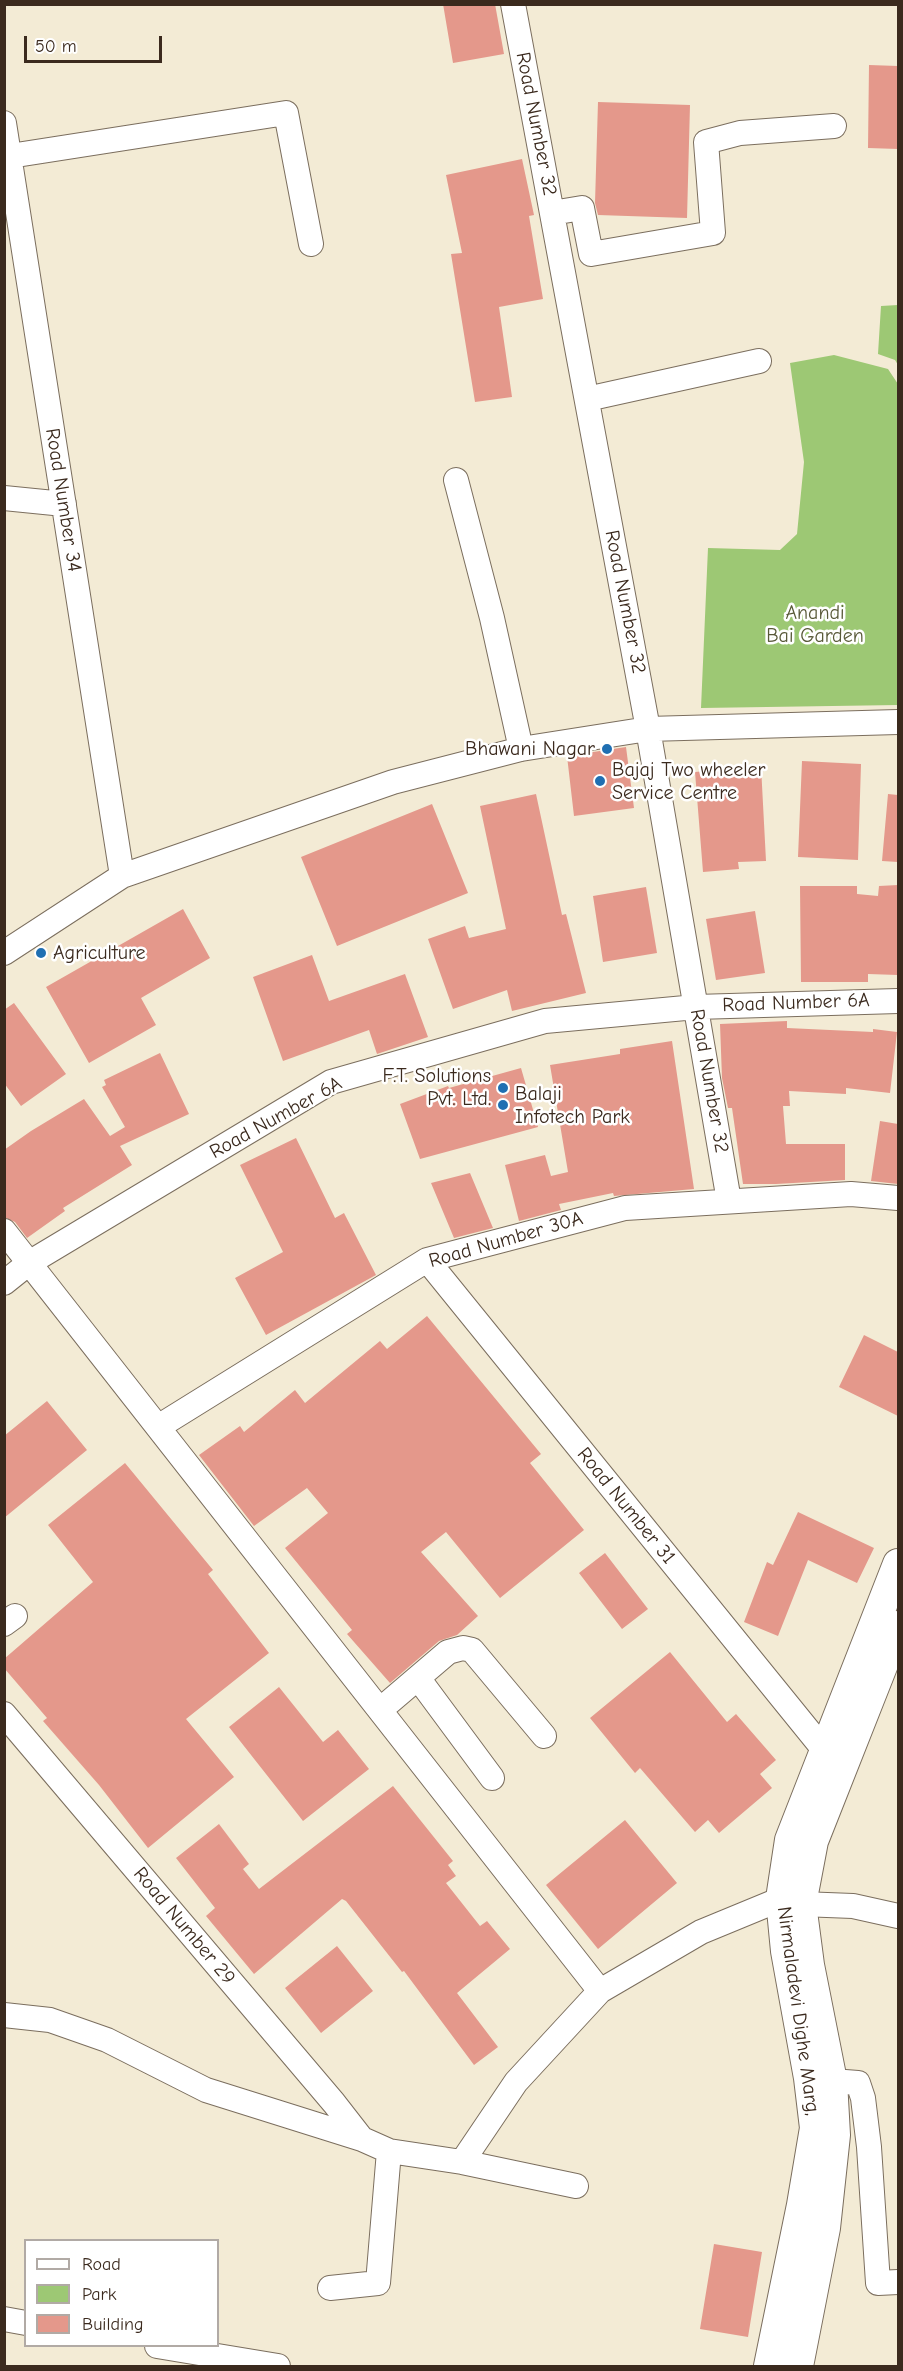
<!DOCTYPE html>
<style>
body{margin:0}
#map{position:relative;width:903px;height:2371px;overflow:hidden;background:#f3ebd5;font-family:"Comic Neue",sans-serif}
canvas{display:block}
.frame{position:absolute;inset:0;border:6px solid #3b2a1e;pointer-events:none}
.legend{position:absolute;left:24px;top:2239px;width:195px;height:108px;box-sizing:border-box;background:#fff;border:2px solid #b1aaa5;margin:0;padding:8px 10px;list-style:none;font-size:18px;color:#3b2a1e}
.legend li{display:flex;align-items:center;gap:12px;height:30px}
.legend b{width:30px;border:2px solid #b1aaa5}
.scale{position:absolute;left:24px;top:36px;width:138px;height:27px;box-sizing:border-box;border:3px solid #3b2a1e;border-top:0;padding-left:8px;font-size:18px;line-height:21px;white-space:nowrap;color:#3b2a1e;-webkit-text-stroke:4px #fff;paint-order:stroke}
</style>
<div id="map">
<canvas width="903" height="2371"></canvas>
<div class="frame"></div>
<ul class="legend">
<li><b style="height:8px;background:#fff"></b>Road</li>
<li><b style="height:16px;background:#9dc874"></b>Park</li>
<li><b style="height:16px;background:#e4988b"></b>Building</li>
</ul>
<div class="scale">50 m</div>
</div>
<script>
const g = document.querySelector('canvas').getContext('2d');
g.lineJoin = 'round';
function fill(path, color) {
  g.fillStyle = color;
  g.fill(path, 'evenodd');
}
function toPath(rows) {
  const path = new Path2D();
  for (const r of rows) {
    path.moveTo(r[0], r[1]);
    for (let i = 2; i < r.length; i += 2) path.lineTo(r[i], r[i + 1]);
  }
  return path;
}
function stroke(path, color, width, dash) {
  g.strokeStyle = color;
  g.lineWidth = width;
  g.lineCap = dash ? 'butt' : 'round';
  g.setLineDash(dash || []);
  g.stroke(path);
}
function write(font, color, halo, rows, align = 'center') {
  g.font = font + ' "Comic Neue",sans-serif';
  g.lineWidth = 5;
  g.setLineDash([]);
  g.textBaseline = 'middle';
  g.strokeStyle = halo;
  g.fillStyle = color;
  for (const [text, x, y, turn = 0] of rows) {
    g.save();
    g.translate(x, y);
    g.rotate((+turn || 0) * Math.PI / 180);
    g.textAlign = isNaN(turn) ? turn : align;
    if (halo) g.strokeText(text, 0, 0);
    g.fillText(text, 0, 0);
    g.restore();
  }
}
fill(toPath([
 [898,305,898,365,895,360,878,354,881,306],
 [834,355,888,369,898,384,898,705,701,708,708,548,780,550,797,534,804,462,790,363]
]), '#9dc874');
fill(toPath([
 [443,4,495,4,504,54,453,63],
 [869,65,898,66,898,149,868,148],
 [598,102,690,105,687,218,598,215,595,203],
 [522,159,534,215,529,216,543,299,499,307,512,397,475,402,451,254,462,253,446,175],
 [626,747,634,808,574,816,567,756],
 [802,761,861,764,858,860,798,857],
 [761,766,766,861,738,862,739,869,703,872,695,772],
 [536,794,562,915,566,914,586,993,512,1011,507,990,453,1009,428,939,465,926,469,938,506,929,480,806],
 [888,794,898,795,898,862,882,861],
 [432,804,468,893,337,946,301,857],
 [898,885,898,975,868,974,868,982,801,982,800,886,857,886,857,894,878,896,879,886],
 [646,887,657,953,603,962,593,896],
 [183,909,210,958,141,998,156,1025,89,1063,46,987],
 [755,911,765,973,716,980,706,919],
 [312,955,329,1001,405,974,428,1037,377,1054,369,1030,283,1061,253,977],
 [14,1003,66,1074,21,1106,4,1083,4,1010],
 [787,1021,787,1028,873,1032,873,1029,897,1032,890,1093,846,1088,846,1094,789,1091,790,1106,783,1106,786,1144,845,1144,845,1180,776,1184,743,1184,732,1108,728,1108,722,1078,720,1024],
 [672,1041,694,1189,614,1196,613,1193,559,1204,561,1210,519,1221,505,1165,545,1155,551,1176,568,1172,550,1065,620,1054,620,1049],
 [160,1053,189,1114,120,1146,132,1165,63,1208,65,1211,27,1238,15,1222,4,1217,4,1150,31,1131,84,1099,110,1136,125,1127,102,1087,106,1085,104,1080],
 [521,1068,538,1127,420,1159,400,1104,448,1086,449,1088],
 [880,1121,898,1124,898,1184,871,1181],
 [296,1138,335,1218,344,1213,376,1275,266,1335,235,1278,283,1252,240,1165],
 [470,1173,493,1228,454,1238,431,1183],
 [427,1316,541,1454,530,1463,584,1530,500,1598,446,1532,421,1552,478,1616,457,1635,439,1641,390,1683,347,1634,352,1630,285,1548,328,1513,307,1488,254,1526,199,1455,240,1426,244,1432,295,1390,305,1403,380,1341,387,1349],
 [864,1335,898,1352,898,1416,839,1387],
 [47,1401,87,1450,4,1518,4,1436],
 [125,1463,213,1570,208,1574,269,1653,186,1719,234,1777,148,1848,99,1785,43,1721,47,1718,4,1668,4,1659,93,1582,48,1525],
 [798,1512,874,1548,857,1583,808,1560,778,1636,744,1622,767,1562,773,1565],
 [605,1553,648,1609,622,1629,579,1573],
 [670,1652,727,1722,736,1714,776,1760,760,1774,772,1788,719,1833,708,1820,695,1832,640,1768,635,1773,590,1718],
 [279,1687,323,1742,338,1730,369,1769,303,1821,229,1727],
 [393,1786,453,1861,448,1865,456,1876,446,1883,480,1926,487,1921,510,1949,457,1993,498,2047,474,2065,404,1971,402,1972,346,1901,342,1899,254,1974,206,1916,215,1908,176,1858,219,1824,249,1864,243,1869,259,1889],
 [625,1820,677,1883,598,1949,546,1885],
 [337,1946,373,1991,321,2033,285,1988],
 [714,2244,762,2252,748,2337,700,2329]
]), '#e4988b');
const minor = toPath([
 [513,4,648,729,729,1201],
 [4,123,122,876],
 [10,156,286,113,311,244],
 [552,213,582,208,591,254,713,233,706,142,740,133,834,126],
 [587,399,759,361],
 [456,480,492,618,521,749],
 [4,498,64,504],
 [4,953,122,876,393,782,521,749,648,729,898,722],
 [4,1231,600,1991],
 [427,1260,825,1751],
 [4,1283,29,1263,331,1082,545,1021,696,1007,898,1001],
 [158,1427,427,1260,625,1208,851,1194,898,1198],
 [4,1624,15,1616],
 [418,1678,492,1778],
 [380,1710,448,1652,463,1648,472,1650,544,1736],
 [4,1714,334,2103,362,2139],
 [4,2015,50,2020,107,2040,206,2090,362,2139,389,2151,462,2162,516,2082,600,1991,701,1932,781,1899,801,1904,853,1906,898,1916],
 [832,2081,858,2083,863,2098,869,2147,878,2283,898,2282],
 [462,2162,576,2186],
 [330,2288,378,2283,389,2151],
 [4,2319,26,2323],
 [157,2346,278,2366]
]);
const major = toPath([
 [769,2366,802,2205,815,2128,809,2078,786,1951,781,1899,790,1840,898,1564],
 [798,2366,825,2228,835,2135,832,2081,809,1965,801,1904,813,1841,898,1626]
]);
stroke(minor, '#7b6e5e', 26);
stroke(major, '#7b6e5e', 32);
stroke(minor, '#fff', 24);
stroke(major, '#fff', 30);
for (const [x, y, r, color] of [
 [607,749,6,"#1f6fb2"],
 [600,781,6,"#1f6fb2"],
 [41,953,6,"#1f6fb2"],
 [503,1088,6,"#1f6fb2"],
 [503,1105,6,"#1f6fb2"]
]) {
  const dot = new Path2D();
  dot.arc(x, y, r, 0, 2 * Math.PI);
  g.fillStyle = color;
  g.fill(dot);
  stroke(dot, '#fff', 2);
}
write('20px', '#3b2a1e', '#fff', [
 ["Road Number 32",536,124,79],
 ["Road Number 34",63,500,81],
 ["Road Number 32",625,602,79],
 ["Road Number 6A",796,1003,-2],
 ["Road Number 32",709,1081,80],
 ["Road Number 6A",276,1118,-29],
 ["Road Number 30A",506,1240,-16],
 ["Road Number 31",626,1506,51],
 ["Road Number 29",184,1926,50],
 ["Nirmaladevi Dighe Marg,",798,2011,82]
]);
write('20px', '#585938', '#fff', [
 ["Anandi",815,613],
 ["Bai Garden",815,636]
]);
write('20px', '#3b2a1e', '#fff', [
 ["Bhawani Nagar",595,749,"right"],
 ["Bajaj Two wheeler",612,770],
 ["Service Centre",612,793],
 ["Agriculture",53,953],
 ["F.T. Solutions",491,1076,"right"],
 ["Pvt. Ltd.",491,1099,"right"],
 ["Balaji",515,1094],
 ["Infotech Park",515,1117]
], 'left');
</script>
